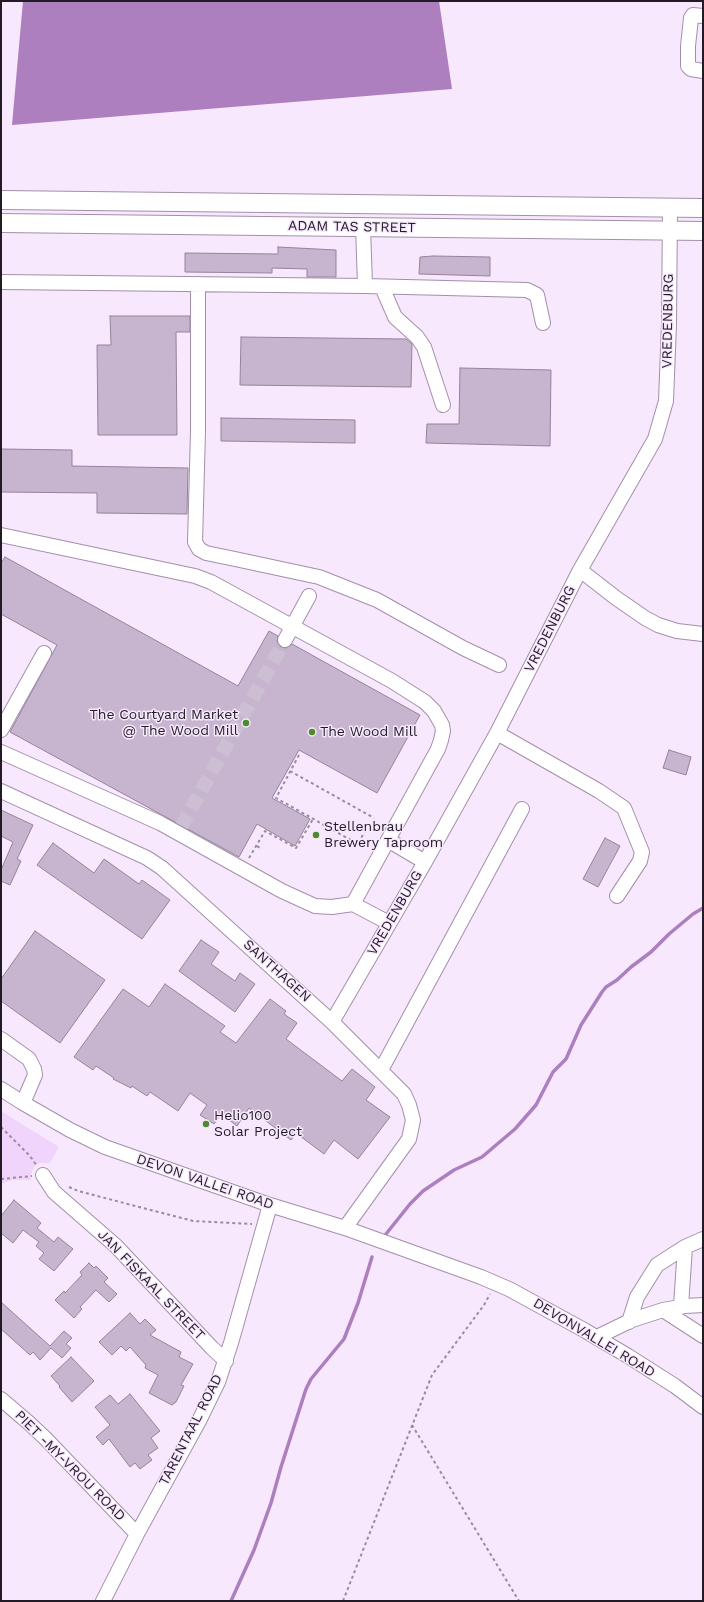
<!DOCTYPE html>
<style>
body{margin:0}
#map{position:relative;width:704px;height:1602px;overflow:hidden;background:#f7e8fe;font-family:"Work Sans",sans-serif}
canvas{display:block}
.frame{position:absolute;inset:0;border:2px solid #221b25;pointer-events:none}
</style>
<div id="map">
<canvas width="704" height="1602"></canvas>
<div class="frame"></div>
</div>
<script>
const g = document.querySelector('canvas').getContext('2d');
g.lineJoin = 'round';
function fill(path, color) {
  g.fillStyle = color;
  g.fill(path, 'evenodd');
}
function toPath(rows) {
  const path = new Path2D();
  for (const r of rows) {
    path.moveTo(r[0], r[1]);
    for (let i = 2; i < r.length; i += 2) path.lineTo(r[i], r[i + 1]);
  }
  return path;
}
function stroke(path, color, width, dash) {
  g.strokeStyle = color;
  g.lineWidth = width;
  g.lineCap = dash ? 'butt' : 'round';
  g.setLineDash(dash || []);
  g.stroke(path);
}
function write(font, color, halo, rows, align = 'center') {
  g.font = font + ' "Work Sans",sans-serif';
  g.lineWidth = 3;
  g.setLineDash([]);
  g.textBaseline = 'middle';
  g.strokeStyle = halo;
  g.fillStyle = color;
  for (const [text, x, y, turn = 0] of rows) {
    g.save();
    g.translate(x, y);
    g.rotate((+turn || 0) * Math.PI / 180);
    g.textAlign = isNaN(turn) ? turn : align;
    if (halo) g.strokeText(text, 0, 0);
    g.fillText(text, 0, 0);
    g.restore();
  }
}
fill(toPath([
 [1,1111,59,1147,50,1163,39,1163,34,1167,31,1174,31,1180,12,1180,1,1184]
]), '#f0d4fb');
fill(toPath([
 [23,1,439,1,452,89,12,125]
]), '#ad7fbf');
stroke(toPath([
 [386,1234,410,1204,423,1191,454,1170,482,1157,515,1129,536,1105,553,1072,566,1059,581,1025,602,992,606,987,617,980,631,967,651,952,669,934,693,914,703,908],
 [231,1601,254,1550,271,1503,281,1467,306,1389,311,1379,344,1339,358,1303,372,1257]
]), '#ad7fbf', 3.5);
const building = toPath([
 [278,247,336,250,336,277,307,277,307,269,272,268,272,273,185,272,185,253,278,254,278,247],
 [433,256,490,257,490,276,419,274,420,257,433,256],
 [110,316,190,316,190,332,176,332,177,435,98,435,97,345,111,345,110,316],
 [241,337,406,339,412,344,411,387,240,385,241,337],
 [460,368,551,370,550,446,426,443,427,424,459,424,460,368],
 [221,418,355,420,355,443,221,441,221,418],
 [1,449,72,450,72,466,188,468,187,514,97,513,97,493,1,492,1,449],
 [5,557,238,686,269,631,278,636,277,641,281,647,286,648,292,644,420,715,377,793,299,750,272,798,310,819,295,846,257,824,239,857,10,732,57,645,1,614,1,563,5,557],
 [669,750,691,757,686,775,663,768,669,750],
 [1,810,33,825,17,859,21,861,10,885,1,881,1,870,13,842,1,836,1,810],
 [605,838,620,846,598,887,583,879,605,838],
 [53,843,94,873,104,859,139,884,142,880,170,900,142,939,37,865,53,843],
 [35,931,105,980,60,1043,1,1001,1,979,35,931],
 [201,940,219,952,211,964,235,981,240,973,255,984,235,1012,179,971,201,940],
 [165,984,225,1026,220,1032,236,1043,270,999,286,1011,284,1014,297,1023,286,1039,342,1081,352,1069,375,1087,366,1100,390,1117,358,1159,334,1140,324,1154,296,1133,291,1140,249,1108,237,1126,221,1114,214,1124,200,1115,207,1105,190,1093,178,1111,150,1092,147,1096,132,1086,131,1088,113,1079,114,1078,96,1066,93,1070,74,1057,123,989,149,1007,165,984],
 [14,1200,41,1223,37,1228,54,1242,58,1237,73,1249,54,1271,39,1259,44,1253,36,1246,39,1242,23,1230,13,1243,1,1233,1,1216,14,1200],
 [89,1263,94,1268,96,1266,108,1278,104,1282,117,1294,109,1302,96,1290,80,1307,82,1309,74,1318,55,1300,64,1291,65,1293,82,1275,80,1272,89,1263],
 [1,1302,50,1346,64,1331,72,1338,66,1344,71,1348,62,1358,51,1348,40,1360,33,1352,30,1355,1,1329,1,1302],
 [130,1313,140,1324,145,1319,156,1330,150,1335,181,1352,179,1357,193,1364,181,1385,184,1386,176,1402,172,1405,149,1393,158,1375,145,1368,146,1365,130,1347,126,1351,121,1346,112,1355,99,1342,130,1313],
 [71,1357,94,1381,72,1402,59,1387,60,1386,51,1376,71,1357],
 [130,1394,160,1431,151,1438,158,1448,148,1455,152,1460,140,1469,135,1463,130,1467,109,1439,103,1445,96,1437,110,1425,95,1407,110,1395,118,1404,130,1394]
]);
fill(building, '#c7b4ce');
stroke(building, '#95839c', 1);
stroke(toPath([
 [181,827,285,640]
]), '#ccbfd3', 14, [14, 7]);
const minor = toPath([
 [703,16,693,15,691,18,688,46,688,66,691,69,703,71],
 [363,227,365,286],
 [1,282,365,286,527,290,537,295,543,323],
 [198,284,198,431,195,542,199,549,206,553,235,559,319,577,377,600,463,648,499,665],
 [382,287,395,317,417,337,424,347,443,405],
 [1,535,195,576,211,582,392,681,425,702,434,711,442,725,443,731,441,740,438,749,388,840,425,862],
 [580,570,616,598,645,618,658,625,677,631,703,634],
 [285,640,309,596],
 [1,730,44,653],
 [497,733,599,791,624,808,642,852,640,861,617,896],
 [1,752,160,823,282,891,315,906,332,907,353,904,388,840],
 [1,791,147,858,162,868,332,1022,404,1094,409,1105,413,1120,409,1139,345,1228],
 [353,904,389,923],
 [332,1022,425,862,497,733,580,570,655,439,666,401,669,324,670,207],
 [1,1039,29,1059,34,1069,35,1075,23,1103],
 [381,1070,522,809],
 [1,1089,23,1103,70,1130,105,1147,270,1205,345,1228,481,1277,509,1289,584,1330,628,1356,675,1386,703,1407],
 [43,1175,54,1192,116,1246,212,1348,226,1361],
 [681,1306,685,1247],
 [663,1310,703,1336],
 [629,1322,637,1297,657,1265,685,1247,703,1239],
 [597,1337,632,1320,663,1310,685,1306,703,1305],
 [1,1399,29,1423,45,1438,137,1534],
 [103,1601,137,1534,199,1421,218,1382,231,1343,270,1205]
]);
const major = toPath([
 [1,200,703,208],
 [1,223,703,231]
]);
stroke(minor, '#a290a9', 16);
stroke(major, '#a290a9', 20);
stroke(toPath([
 [299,755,276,798,358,844,366,829],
 [290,771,374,818],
 [257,846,262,849],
 [249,858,265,831,296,848,313,819],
 [1,1127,30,1156,37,1166],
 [1,1179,32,1176],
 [69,1187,78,1191,193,1221,252,1224],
 [412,1425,519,1601],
 [343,1601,432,1375,484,1305,490,1294]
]), '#988d9d', 2, [3, 3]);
stroke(minor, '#fff', 14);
stroke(major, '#fff', 18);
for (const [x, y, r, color] of [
 [246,723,4,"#4e8b2b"],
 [312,732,4,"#4e8b2b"],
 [316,835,4,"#4e8b2b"],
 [206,1124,4,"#4e8b2b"]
]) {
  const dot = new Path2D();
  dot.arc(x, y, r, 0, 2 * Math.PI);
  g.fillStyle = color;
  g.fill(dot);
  stroke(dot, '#f7e8fe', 1.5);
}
write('14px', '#221b25', '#f7e8fe', [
 ["ADAM TAS STREET",352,227,1],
 ["VREDENBURG",668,321,-89],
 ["VREDENBURG",550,629,-63],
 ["VREDENBURG",395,913,-60],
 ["SANTHAGEN",277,971,42],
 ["DEVON VALLEI ROAD",205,1182,19],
 ["JAN FISKAAL STREET",151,1285,46],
 ["DEVONVALLEI ROAD",594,1338,31],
 ["TARENTAAL ROAD",191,1430,-63],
 ["PIET -MY-VROU ROAD",70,1466,45]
]);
write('14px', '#221b25', '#f7e8fe', [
 ["The Courtyard Market",238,715,"right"],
 ["@ The Wood Mill",238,731,"right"],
 ["The Wood Mill",320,732],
 ["Stellenbrau",324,827],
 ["Brewery Taproom",324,843],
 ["Helio100",214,1116],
 ["Solar Project",214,1132]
], 'left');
</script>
